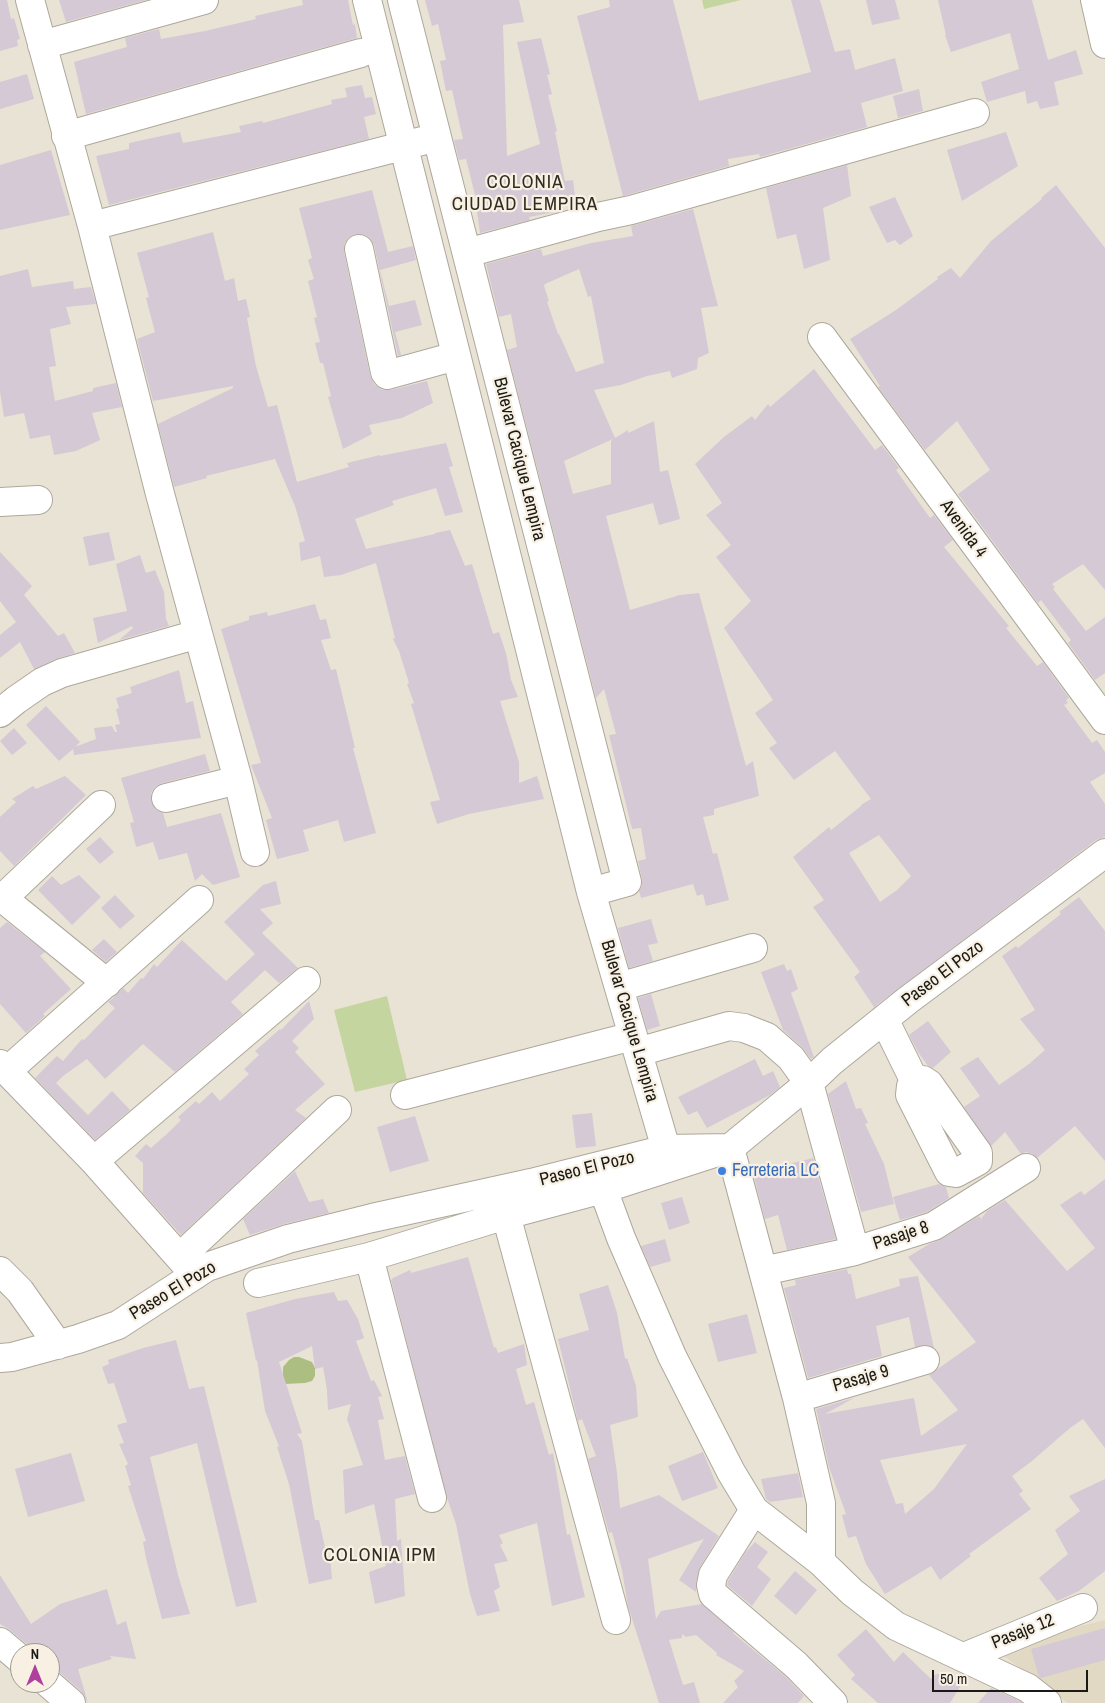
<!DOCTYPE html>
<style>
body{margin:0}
#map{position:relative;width:1105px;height:1703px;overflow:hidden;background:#e9e3d6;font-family:"Archivo Narrow",sans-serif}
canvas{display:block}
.north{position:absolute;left:10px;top:1643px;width:50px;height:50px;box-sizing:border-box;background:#f7f0e3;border:1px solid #9f9a91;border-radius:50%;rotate:0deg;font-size:14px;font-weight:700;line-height:20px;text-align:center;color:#1b1915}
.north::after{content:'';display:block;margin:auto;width:18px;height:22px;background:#af409d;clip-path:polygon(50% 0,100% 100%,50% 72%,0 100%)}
.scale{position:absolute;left:932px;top:1670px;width:156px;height:22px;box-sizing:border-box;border:2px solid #1b1915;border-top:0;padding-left:6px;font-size:15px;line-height:18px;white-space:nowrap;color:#1b1915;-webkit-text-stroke:4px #f7f0e3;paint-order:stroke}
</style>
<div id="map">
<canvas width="1105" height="1703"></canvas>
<div class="north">N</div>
<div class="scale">50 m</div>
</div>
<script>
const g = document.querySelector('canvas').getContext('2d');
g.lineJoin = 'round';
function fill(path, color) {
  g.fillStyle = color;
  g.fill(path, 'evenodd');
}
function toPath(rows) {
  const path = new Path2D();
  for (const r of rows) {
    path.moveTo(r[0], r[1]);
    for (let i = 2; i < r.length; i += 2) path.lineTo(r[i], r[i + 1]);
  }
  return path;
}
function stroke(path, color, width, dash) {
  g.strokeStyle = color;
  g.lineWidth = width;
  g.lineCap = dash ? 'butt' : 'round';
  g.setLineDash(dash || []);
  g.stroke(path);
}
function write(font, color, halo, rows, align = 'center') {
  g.font = font + ' "Archivo Narrow",sans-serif';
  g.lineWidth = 4.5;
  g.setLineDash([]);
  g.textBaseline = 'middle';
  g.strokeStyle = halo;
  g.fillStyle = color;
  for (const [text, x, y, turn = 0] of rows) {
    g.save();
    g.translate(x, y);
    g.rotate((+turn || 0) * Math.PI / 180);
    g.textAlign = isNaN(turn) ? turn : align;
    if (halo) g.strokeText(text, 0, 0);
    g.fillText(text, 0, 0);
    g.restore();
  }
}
fill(toPath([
 [1105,1620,1105,1703,1068,1703,993,1648]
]), '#e2d9c4');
fill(toPath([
 [702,0,741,0,704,9],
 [387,996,407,1080,355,1092,334,1010]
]), '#c5d59f');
fill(toPath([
 [294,1357,299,1357,312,1362,315,1368,315,1376,312,1381,305,1383,285,1384,283,1379,283,1367,289,1360]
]), '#adbe83');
fill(toPath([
 [0,0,7,0,11,19,14,18,20,39,17,40,18,46,0,51],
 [59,0,146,0,66,22],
 [302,0,348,0,353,25,355,24,357,38,86,114,74,62,127,47,125,38,159,29,161,39,205,31,256,19,255,16,303,5],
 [425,0,519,0,524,22,503,25,507,156,540,144,517,42,541,38,550,74,547,75,552,94,548,95,557,131,555,132,565,181,573,180,575,196,554,200,560,211,529,217,530,220,480,233,477,212,479,211,466,159,459,160,454,140,463,139,452,90,446,91,440,61,446,60,438,24,432,26],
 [609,0,673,0,699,101,811,72,791,0,820,0,835,52,850,49,855,70,895,58,903,91,861,103,867,127,760,157,759,154,728,159,729,166,623,196,577,16,610,7],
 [866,0,895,0,900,19,872,25],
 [938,0,1032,0,1048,60,1076,50,1083,74,1054,82,1059,105,1040,109,1037,101,1027,104,1025,91,987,102,981,82,1019,69,1010,33,951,52,945,35,946,35],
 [27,74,34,99,0,109,0,82],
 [362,85,365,98,372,97,376,114,364,117,369,139,109,205,96,156,129,149,129,143,180,132,183,143,241,132,239,126,262,121,263,123,332,104,331,100,347,97,345,88],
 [919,89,923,111,898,118,893,96],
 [1006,132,1018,166,962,201,947,150],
 [51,150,70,215,0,230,0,165],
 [847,165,851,196,823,208,830,260,804,269,796,234,777,239,766,188],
 [1056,185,1105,248,1105,590,1083,564,1052,584,1055,587,1053,589,1086,631,1105,617,1105,673,1095,680,1068,643,1071,640,1041,600,1038,603,958,494,990,470,957,421,925,450,878,387,880,386,850,339,896,310,938,279,937,277,951,268,960,278,991,241,1042,199,1041,198],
 [372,190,388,252,413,246,416,260,380,270,389,306,415,300,422,325,395,332,401,355,398,356,374,245,370,238,363,234,355,234,349,237,344,244,344,252,370,375,374,384,382,390,391,390,427,381,433,403,402,418,369,425,372,434,343,449,328,397,331,396,323,363,320,363,315,343,320,342,314,318,317,317,308,281,314,279,308,260,312,258,299,208],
 [895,197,913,236,900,245,895,240,887,243,869,207],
 [693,209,718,306,701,308,709,353,698,358,697,369,672,378,670,371,647,376,621,385,594,390,615,438,628,430,628,433,654,421,660,472,668,470,680,519,659,525,653,503,606,516,630,610,680,595,699,593,746,766,753,761,759,796,714,809,714,815,703,817,713,854,717,853,729,900,706,906,703,894,697,896,693,884,641,898,639,891,642,886,642,879,638,861,646,859,641,828,632,829,609,735,616,734,604,689,596,698,507,350,517,347,511,314,499,317,486,264,541,249,543,256,591,243,633,236,631,226],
 [579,269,588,297,591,296,604,363,576,372,559,334,558,334,547,302,549,301,544,286,545,284],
 [613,439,611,441,611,484,573,494,564,461],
 [213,232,225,281,234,278,238,301,246,299,250,317,247,318,256,366,268,407,277,405,297,482,349,467,347,463,380,455,380,456,446,443,453,466,449,467,463,512,445,516,436,488,392,501,394,505,355,519,366,549,435,534,435,533,450,530,465,566,472,564,493,634,499,632,506,653,511,680,518,697,500,701,519,762,519,783,537,776,544,799,469,814,437,824,430,802,440,800,411,704,414,703,407,684,409,683,399,651,393,639,395,638,376,563,341,575,324,577,320,556,301,561,299,543,305,541,295,506,275,459,206,476,207,478,174,487,158,424,233,388,233,386,153,401,137,339,155,332,146,298,149,297,137,253],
 [28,269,32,287,73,281,74,289,91,287,96,304,66,307,71,324,50,329,56,366,49,367,55,401,93,391,93,388,116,383,122,407,92,413,100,440,76,451,54,455,50,435,30,439,24,413,4,417,0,392,0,276],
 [814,369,875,450,882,445,899,468,896,470,930,518,934,515,953,540,944,547,1009,626,1006,628,1037,666,1043,662,1069,698,1066,700,1068,703,1064,705,1092,743,1097,740,1105,752,1105,773,1090,782,1105,804,1105,837,1096,840,874,1007,854,977,860,972,813,907,824,900,793,857,829,827,831,830,861,806,861,805,871,799,835,751,794,780,769,748,777,743,755,713,773,700,724,628,751,601,716,557,731,545,706,515,722,503,695,464,724,437,752,416,755,420,768,404,770,407],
 [879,835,911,876,897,890,880,902,849,853],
 [109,532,115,560,89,566,83,537],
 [0,552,32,586,24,595,58,636,64,633,75,653,56,659,34,669,20,642,0,658,0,635,16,622,0,601],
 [140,555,146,573,155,570,164,592,166,619,169,626,119,640,133,628,132,626,98,643,93,618,127,611,116,564],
 [315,604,320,620,326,619,331,638,321,640,331,670,336,669,355,748,353,748,376,833,344,842,338,820,303,830,309,851,277,859,266,820,272,818,251,765,261,763,221,629,249,620,249,616,267,612,268,616],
 [179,670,186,703,193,701,201,738,74,755,73,749,59,761,26,725,46,706,80,742,75,747,96,739,94,728,112,726,115,732,117,732,115,725,120,724,116,709,119,708,116,698,132,693,130,687],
 [14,728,27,743,12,755,0,741],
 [205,754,210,771,162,783,155,787,151,793,151,801,155,809,163,813,167,827,221,813,240,877,213,885,202,874,195,881,187,853,159,860,153,842,136,847,130,823,134,822,121,778],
 [65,776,86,795,14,866,0,851,0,817,16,802,12,799,33,786,36,789],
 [100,837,114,852,100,864,86,849],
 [79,875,101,897,72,925,38,890,52,876,61,885],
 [276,881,281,904,260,909,273,923,262,933,298,968,279,983,265,970,231,1002,243,1014,175,1072,143,1044,105,1079,87,1059,63,1076,56,1083,88,1115,112,1091,130,1110,95,1140,35,1078,57,1056,63,1061,82,1039,84,1040,115,1008,108,1002,113,998,123,988,128,993,141,978,143,979,154,964,157,967,182,940,226,981,255,954,224,922,263,885],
 [115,895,135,916,120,929,101,908],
 [1079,897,1105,931,1105,1161,1075,1126,1037,1158,1033,1154,1026,1152,1021,1154,1005,1132,991,1146,964,1107,980,1096,960,1068,978,1057,999,1085,1029,1064,1045,1050,1020,1019,1035,1010,1002,956,1016,946,1018,948,1061,914,1059,912],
 [651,919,658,943,648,945,653,961,629,968,618,928],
 [7,922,45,952,40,956,71,989,43,1014,45,1016,26,1033,0,1004,0,928],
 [104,939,117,952,106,962,92,950],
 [784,964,787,971,791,969,798,989,791,993,814,1057,811,1059,801,1046,783,1030,761,972],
 [651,994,660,1026,647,1030,638,998],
 [309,1001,314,1019,292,1041,299,1048,295,1052,325,1084,295,1110,306,1118,181,1235,143,1193,143,1163,135,1156,146,1144,151,1148,169,1132,181,1120,178,1117,196,1101,199,1104,212,1092,220,1101,249,1074,244,1069,259,1055,255,1051,280,1029,281,1030],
 [928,1021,951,1052,933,1068,928,1066,918,1052,909,1035],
 [755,1059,763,1076,773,1071,780,1087,770,1095,707,1128,697,1111,688,1115,678,1097],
 [846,1081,856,1109,861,1108,868,1123,865,1124,884,1164,894,1204,861,1212,828,1094],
 [592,1113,596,1146,576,1148,572,1115],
 [415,1116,429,1161,390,1172,377,1127],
 [813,1158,836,1239,787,1250,778,1215,765,1219,753,1173],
 [295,1171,309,1202,323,1199,329,1213,284,1224,250,1235,243,1219],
 [1105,1179,1105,1448,1083,1419,1070,1428,1032,1461,1012,1476,1023,1491,1019,1494,1031,1509,969,1554,971,1556,940,1580,931,1566,885,1594,866,1564,856,1536,848,1538,842,1515,846,1514,829,1467,816,1409,854,1398,825,1414,914,1398,921,1436,958,1410,929,1375,976,1342,908,1257,929,1244,942,1239,979,1216,981,1219,987,1211,1005,1200,1067,1271,1095,1248,1060,1205,1081,1191,1084,1195],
 [967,1444,934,1489,905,1514,903,1503,896,1504,880,1460],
 [939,1184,946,1187,949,1198,927,1212,900,1220,893,1197],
 [682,1197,690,1223,669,1230,661,1203],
 [665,1239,671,1261,650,1267,641,1246],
 [468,1257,494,1348,496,1347,498,1353,524,1344,527,1365,516,1369,526,1405,534,1402,549,1455,553,1453,567,1535,570,1534,585,1597,552,1606,537,1523,499,1535,503,1543,500,1545,508,1561,494,1564,500,1587,494,1591,500,1611,477,1616,470,1594,456,1524,447,1498,391,1280,393,1278,410,1270,411,1273],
 [847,1269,848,1274,851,1274,856,1299,900,1286,899,1279,918,1276,934,1348,928,1345,915,1347,909,1317,876,1326,882,1356,808,1378,784,1288,796,1285,795,1280],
 [608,1285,617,1313,625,1359,627,1358,636,1386,638,1417,610,1425,617,1473,620,1508,659,1495,719,1536,700,1567,696,1582,696,1592,679,1580,704,1539,648,1559,656,1619,661,1611,702,1604,734,1632,733,1633,785,1676,804,1696,798,1703,723,1703,738,1687,734,1681,744,1671,716,1655,717,1653,696,1635,686,1637,682,1634,682,1638,669,1640,683,1685,694,1682,700,1703,659,1703,628,1606,622,1570,612,1532,609,1533,588,1459,596,1456,582,1419,578,1421,558,1339,589,1330,579,1294],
 [334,1292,338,1301,347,1300,358,1319,364,1338,356,1341,371,1381,374,1380,382,1396,378,1397,384,1419,378,1420,385,1460,405,1456,415,1494,395,1499,397,1541,401,1539,405,1596,375,1604,369,1572,386,1566,374,1504,345,1514,343,1470,363,1465,347,1419,351,1404,328,1410,327,1390,323,1367,315,1369,312,1346,279,1362,302,1433,297,1434,302,1441,315,1520,319,1520,327,1557,330,1556,332,1579,309,1584,289,1484,277,1447,279,1446,265,1411,257,1360,256,1361,246,1313,295,1299],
 [747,1314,757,1353,718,1362,708,1324],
 [176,1340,189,1389,204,1386,257,1602,236,1607,197,1443,150,1457,178,1575,190,1614,162,1619,146,1558,143,1542,146,1541,128,1486,131,1485,125,1466,128,1464,119,1444,124,1443,117,1425,127,1422,114,1383,108,1384,102,1367,109,1364,108,1360,143,1348],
 [703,1452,718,1488,682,1501,668,1466],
 [71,1453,85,1501,28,1517,15,1469],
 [798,1473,803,1497,770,1502,766,1499,761,1479],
 [1105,1479,1105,1571,1079,1591,1057,1601,1039,1578,1068,1554,1055,1530,1080,1511,1069,1496],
 [755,1542,768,1552,757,1567,771,1579,752,1606,727,1585,728,1581,745,1553],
 [795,1571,817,1590,796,1615,774,1596],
 [0,1575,31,1624,60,1604,107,1589,117,1625,126,1621,136,1659,110,1656,112,1659,78,1669,88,1703,81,1691,58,1671,50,1668,50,1653,34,1653,30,1647,10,1630,0,1624],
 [1105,1628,1105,1660,1041,1678,1039,1677,1031,1649],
 [866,1629,894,1662,903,1652,931,1679,934,1675,941,1673,961,1685,950,1703,878,1703,851,1679,855,1675,837,1655],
 [991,1688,1020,1701,1022,1703,978,1703]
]), '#d4c9d4');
const minor = toPath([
 [30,0,92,226,160,494,238,780,255,852],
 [367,0,591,892,666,1149],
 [402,0,627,882,591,892],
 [1095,0,1105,44],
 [42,45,204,0],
 [66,136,361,53],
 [92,226,422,141],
 [359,249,385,372,387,375,456,356],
 [467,253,598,217,631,210,975,113],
 [822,337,1105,720],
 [0,502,38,500],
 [0,713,16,700,42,682,62,673,198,634],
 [166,798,238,780],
 [0,896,107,983],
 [3,898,101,805],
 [619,987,753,948],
 [884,1019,914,1080],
 [638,1052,729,1026,744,1028,767,1037,791,1058,809,1083,855,1251],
 [0,1064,94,1161,195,1275],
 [7,1071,199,900],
 [914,1080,923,1080,929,1084,978,1153,978,1161,956,1173,949,1172,910,1095,911,1086,914,1080],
 [405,1095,633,1036],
 [94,1161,306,981],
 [603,1189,621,1238,672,1356,731,1472,754,1510,821,1562,852,1592,896,1626,1028,1688,1047,1703],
 [506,1215,616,1620],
 [180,1257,337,1110],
 [369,1257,432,1498],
 [0,1271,20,1291,58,1345],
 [763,1271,855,1251,934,1226,1026,1168],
 [258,1283,369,1257,506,1215,603,1189,730,1148,797,1398,821,1503,821,1562],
 [0,1358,12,1357,78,1339,118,1325,207,1267,288,1239,372,1218,531,1183,666,1149,730,1148,809,1083,832,1061,908,1000,1105,853],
 [797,1398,925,1360],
 [754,1510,713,1575,711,1585,713,1594,796,1665,833,1703],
 [0,1642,20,1659],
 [964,1657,1083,1608],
 [48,1683,71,1703]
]);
stroke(minor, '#aea89b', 30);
stroke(minor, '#fff', 28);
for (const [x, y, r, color] of [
 [722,1171,5,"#3f7fe0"]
]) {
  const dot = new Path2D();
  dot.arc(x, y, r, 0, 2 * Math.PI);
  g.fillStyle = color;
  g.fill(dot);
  stroke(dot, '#f7f0e3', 2);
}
write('18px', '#1b1915', '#f7f0e3', [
 ["Bulevar Cacique Lempira",519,459,76],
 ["Avenida 4",963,529,54],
 ["Paseo El Pozo",943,974,-37],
 ["Bulevar Cacique Lempira",629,1021,74],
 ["Paseo El Pozo",587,1169,-14],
 ["Pasaje 8",901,1236,-18],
 ["Paseo El Pozo",173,1291,-31],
 ["Pasaje 9",861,1379,-16],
 ["Pasaje 12",1023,1632,-22]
]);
write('18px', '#366cbe', '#f7f0e3', [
 ["Ferreteria LC",732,1171]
], 'left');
g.letterSpacing = '1px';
write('19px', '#312c22', '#f7f0e3', [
 ["COLONIA",525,183],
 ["CIUDAD LEMPIRA",525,205],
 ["COLONIA IPM",380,1556]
]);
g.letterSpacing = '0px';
</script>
